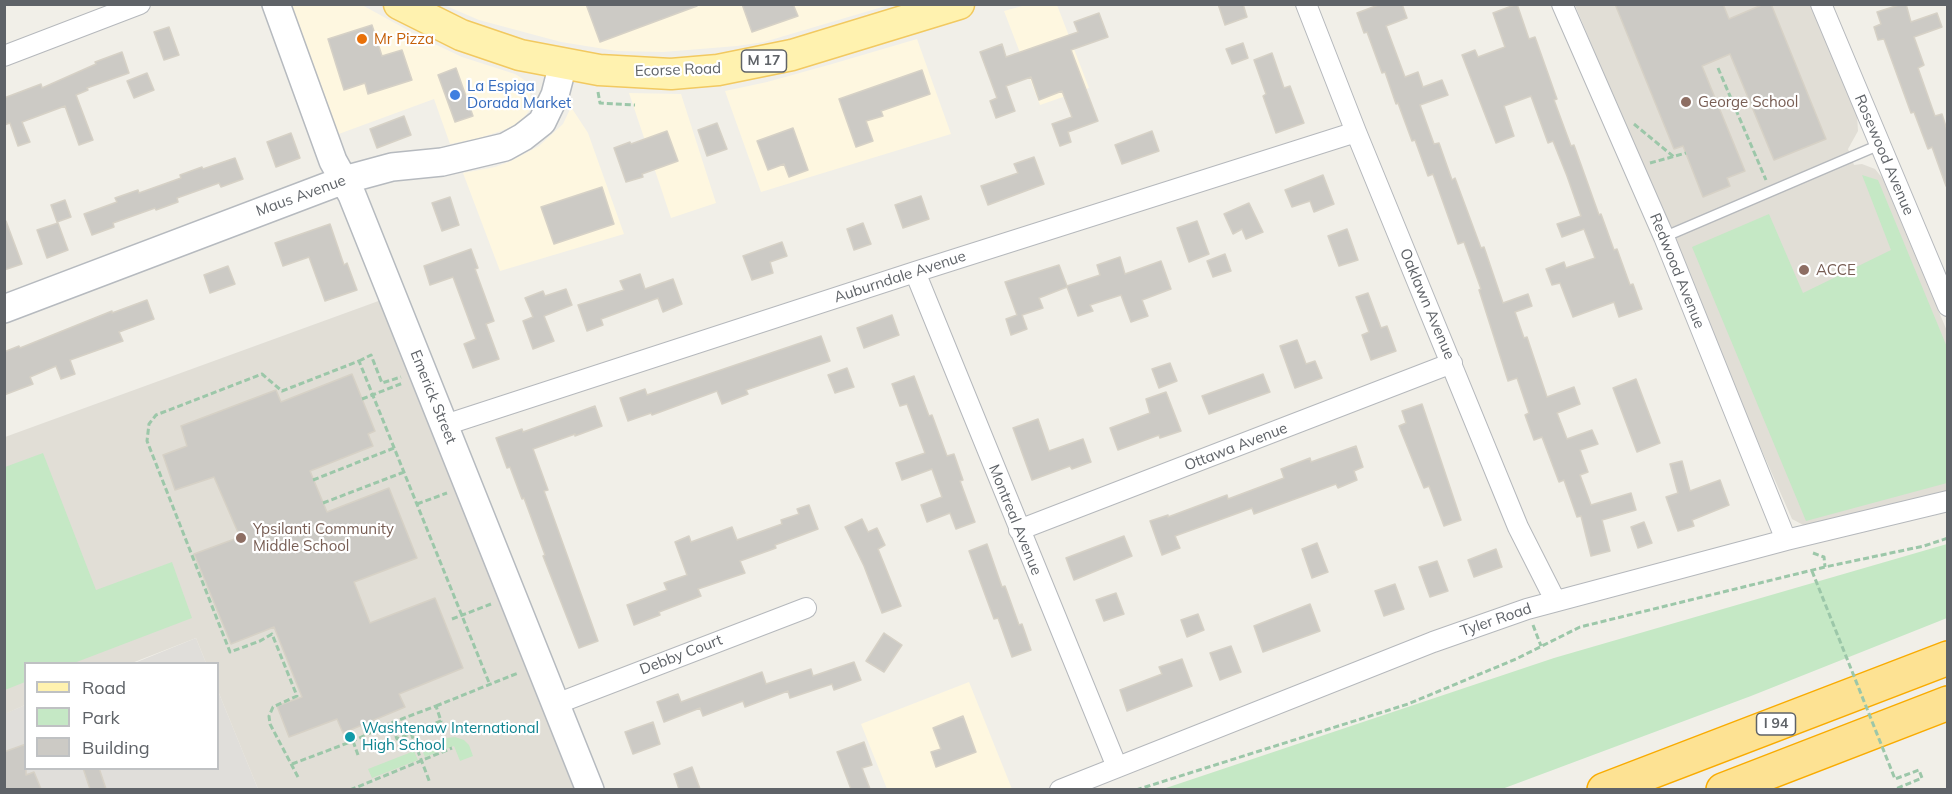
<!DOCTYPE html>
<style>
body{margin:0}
#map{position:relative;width:1952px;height:794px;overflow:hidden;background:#f1efe8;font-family:Mulish,sans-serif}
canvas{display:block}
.frame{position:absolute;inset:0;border:6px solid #5f6368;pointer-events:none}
.legend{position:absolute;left:24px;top:662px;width:195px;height:108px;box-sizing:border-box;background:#fff;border:2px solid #bfc1c3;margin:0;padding:8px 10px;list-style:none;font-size:18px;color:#5f6368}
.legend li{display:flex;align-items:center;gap:12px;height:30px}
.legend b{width:30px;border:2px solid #bfc1c3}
</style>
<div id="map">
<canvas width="1952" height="794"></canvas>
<div class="frame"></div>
<ul class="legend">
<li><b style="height:8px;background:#fff2af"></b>Road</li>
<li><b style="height:16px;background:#c5e8c5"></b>Park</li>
<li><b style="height:16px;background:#cccac5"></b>Building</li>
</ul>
</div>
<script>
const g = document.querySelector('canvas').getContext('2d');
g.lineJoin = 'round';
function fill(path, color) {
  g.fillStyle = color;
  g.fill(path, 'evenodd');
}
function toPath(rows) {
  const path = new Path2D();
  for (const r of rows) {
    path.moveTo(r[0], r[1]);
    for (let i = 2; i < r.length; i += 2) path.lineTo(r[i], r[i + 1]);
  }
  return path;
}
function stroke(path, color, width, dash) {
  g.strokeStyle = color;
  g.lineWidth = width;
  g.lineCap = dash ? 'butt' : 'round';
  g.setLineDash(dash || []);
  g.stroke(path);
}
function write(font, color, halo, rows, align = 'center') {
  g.font = font + ' Mulish,sans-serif';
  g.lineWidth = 4.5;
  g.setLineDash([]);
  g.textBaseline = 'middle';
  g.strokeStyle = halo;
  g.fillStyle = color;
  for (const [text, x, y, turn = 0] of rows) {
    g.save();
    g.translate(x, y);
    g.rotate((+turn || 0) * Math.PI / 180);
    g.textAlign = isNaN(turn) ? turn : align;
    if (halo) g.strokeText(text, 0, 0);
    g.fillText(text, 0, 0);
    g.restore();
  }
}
fill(toPath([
 [285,5,362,5,422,38,462,57,515,74,523,79,528,86,532,102,529,111,518,124,501,131,479,138,450,144,434,99,336,135],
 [444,5,889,5,764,42,737,46,663,52,617,51,561,42,479,20],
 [1026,5,1057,5,1089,88,1040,105,1004,11],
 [917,39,951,134,761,192,725,91,767,82,832,64],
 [629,93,681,94,716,203,671,218],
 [571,107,588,133,624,234,500,271,463,173,495,167,511,161,539,146,563,124],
 [969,682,1012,789,887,789,861,724]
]), '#fef7e0');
fill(toPath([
 [196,638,206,663,132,664],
 [218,691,258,789,5,789,4,714,25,705,26,768,218,768]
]), '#e0deda');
fill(toPath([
 [1575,5,1811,5,1857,115,1858,131,1848,149,1854,165,1862,164,1875,169,1883,179,1947,331,1947,491,1805,526,1792,519,1725,367,1663,208,1656,201],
 [384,299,578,789,258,789,218,691,218,664,206,663,196,638,132,663,26,664,25,705,5,714,5,437]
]), '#e1ded6');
fill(toPath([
 [1862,175,1878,180,1947,347,1947,483,1806,521,1692,247,1769,214,1803,293,1891,250],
 [43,453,96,590,172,562,192,618,74,663,26,664,25,682,5,690,5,467],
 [1947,544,1947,618,1751,696,1502,789,1163,789,1554,658],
 [455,737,464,740,469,745,473,756,460,761,454,746,425,757,421,748,446,738],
 [414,751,418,760,372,778,368,769]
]), '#c5e8c5');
const building = toPath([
 [586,4,696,4,697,6,600,42,586,4],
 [742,4,793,4,798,16,752,32,742,4],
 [1218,4,1243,4,1247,17,1225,25,1218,4],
 [1381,4,1402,4,1407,18,1386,26,1405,77,1418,72,1423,87,1442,80,1448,95,1420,105,1434,144,1439,143,1452,180,1455,178,1481,248,1484,247,1503,303,1528,294,1532,306,1515,312,1524,338,1527,337,1547,397,1574,387,1580,404,1557,413,1567,439,1592,430,1598,444,1580,450,1588,472,1580,475,1591,505,1631,493,1636,510,1602,520,1610,551,1591,556,1581,516,1577,517,1564,480,1559,482,1542,437,1534,440,1525,415,1529,413,1517,378,1508,381,1479,290,1481,289,1464,242,1458,244,1433,174,1428,176,1415,140,1412,141,1398,103,1396,104,1385,72,1382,73,1367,32,1364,33,1357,13,1381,4],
 [1517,4,1529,39,1535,37,1557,99,1554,100,1571,146,1574,145,1599,215,1601,214,1614,250,1617,249,1630,285,1633,284,1642,309,1619,317,1614,302,1573,317,1560,283,1552,285,1546,269,1564,262,1566,268,1595,258,1584,229,1562,237,1557,224,1581,216,1567,176,1553,141,1548,143,1531,96,1504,106,1514,136,1496,143,1462,55,1475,50,1478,57,1505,47,1493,13,1517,4],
 [1615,4,1723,4,1729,19,1764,4,1771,4,1826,139,1774,160,1730,54,1702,66,1745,171,1727,178,1730,186,1703,197,1683,146,1674,149,1615,4],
 [1902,4,1906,4,1911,22,1937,13,1942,27,1914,37,1924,65,1918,68,1935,116,1942,114,1947,130,1947,186,1946,186,1932,147,1928,149,1914,112,1911,113,1884,39,1878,40,1874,27,1881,24,1877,12,1902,4],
 [1099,13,1108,37,1071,50,1098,121,1068,132,1071,142,1060,146,1052,124,1072,117,1062,91,1039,100,1031,77,1006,86,1015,111,996,118,990,101,997,98,980,52,1002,44,1006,57,1078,32,1074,22,1099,13],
 [372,25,382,56,402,50,412,80,368,94,365,83,344,90,328,39,372,25],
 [169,27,179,55,164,60,154,32,169,27],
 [1243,43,1248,58,1232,64,1226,49,1243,43],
 [122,52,129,73,87,88,88,90,76,95,93,140,79,145,65,106,22,122,30,142,18,146,10,123,4,125,4,98,41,84,42,88,96,64,95,62,122,52],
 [1272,53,1284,88,1290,86,1304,123,1276,133,1263,96,1266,94,1254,60,1272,53],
 [456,68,473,116,455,122,438,75,456,68],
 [922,70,930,94,881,111,883,116,866,121,873,141,856,147,839,99,922,70],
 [147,73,154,90,134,98,127,81,147,73],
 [404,116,411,135,377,148,370,129,404,116],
 [717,123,727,149,707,156,698,130,717,123],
 [793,128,808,170,789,177,784,164,768,170,757,141,793,128],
 [667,131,678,161,642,174,643,177,626,182,614,148,630,142,631,144,667,131],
 [1152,131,1159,151,1122,164,1115,145,1152,131],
 [291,133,300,158,276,167,267,142,291,133],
 [1034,157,1044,184,988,205,981,186,1018,173,1014,164,1034,157],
 [235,158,243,179,221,187,219,183,177,198,178,202,156,210,155,208,113,223,114,227,92,235,84,214,117,202,115,198,138,190,139,193,181,178,180,175,202,167,203,169,235,158],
 [1323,175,1334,204,1314,212,1310,201,1292,207,1285,190,1323,175],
 [602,187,614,224,554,244,541,207,602,187],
 [921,196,929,219,903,228,895,205,921,196],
 [450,197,459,225,442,231,432,203,450,197],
 [65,200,71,217,57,222,51,205,65,200],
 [1249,203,1263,232,1246,239,1242,229,1233,234,1224,214,1249,203],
 [4,221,6,221,22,264,4,270,4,221],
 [1197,221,1209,254,1189,262,1177,228,1197,221],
 [58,223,68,250,47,258,37,230,58,223],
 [863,223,871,244,854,250,847,229,863,223],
 [330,224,344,265,347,263,357,290,325,301,309,257,283,266,275,243,330,224],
 [1347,229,1358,260,1339,266,1328,236,1347,229],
 [782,242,787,256,770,262,773,273,752,280,743,256,782,242],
 [471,249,478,268,475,269,494,321,486,324,499,359,473,368,464,344,476,339,453,277,430,285,424,266,471,249],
 [1225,254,1231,271,1213,277,1207,261,1225,254],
 [1120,257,1125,274,1161,261,1171,289,1142,300,1148,316,1131,322,1121,295,1090,305,1093,311,1078,316,1067,287,1039,298,1043,308,1022,315,1027,329,1011,335,1006,319,1017,315,1005,282,1059,265,1067,286,1100,275,1097,265,1120,257],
 [228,266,235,284,210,293,204,275,228,266],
 [640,274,645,289,673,279,682,304,663,312,658,298,601,319,603,325,587,331,578,305,624,290,620,281,640,274],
 [566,289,572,305,544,316,554,341,533,349,523,321,533,317,525,298,543,291,545,296,566,289],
 [1368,293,1381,328,1387,326,1396,351,1371,360,1362,335,1369,332,1356,297,1368,293],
 [147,300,154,319,119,332,123,341,70,360,75,374,61,379,56,366,30,377,33,384,4,395,4,352,19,346,20,348,112,311,112,313,147,300],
 [892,315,899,335,864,348,857,328,892,315],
 [821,336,830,361,746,390,748,394,722,404,717,391,652,415,651,413,628,421,620,398,645,389,647,395,821,336],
 [1297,340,1306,364,1315,361,1322,378,1295,388,1280,346,1297,340],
 [1170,363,1177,381,1159,388,1152,369,1170,363],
 [847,368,854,387,835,393,828,375,847,368],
 [352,374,375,431,368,434,373,446,310,471,327,512,389,488,417,558,354,582,370,623,435,598,463,668,399,694,405,707,343,733,337,719,289,737,277,706,302,697,274,627,231,644,194,554,240,537,214,477,175,490,163,455,187,446,181,426,276,390,281,402,352,374],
 [1263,374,1270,392,1209,414,1202,396,1263,374],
 [914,376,929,416,932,415,947,456,954,454,963,480,960,481,975,522,956,529,950,513,927,522,921,505,942,497,932,469,902,480,896,463,925,453,907,404,900,406,892,384,914,376],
 [1636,379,1660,443,1637,452,1613,388,1636,379],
 [1166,392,1181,431,1160,438,1159,435,1118,450,1110,428,1150,413,1146,399,1166,392],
 [1422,404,1461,520,1444,526,1429,486,1424,488,1399,426,1406,423,1402,411,1422,404],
 [595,406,602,426,575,436,575,434,533,449,548,490,544,491,598,641,579,648,543,556,545,555,524,498,522,499,510,467,507,468,496,438,522,429,523,432,595,406],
 [1038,419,1049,451,1083,439,1091,462,1072,469,1070,466,1032,480,1013,428,1038,419],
 [1356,446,1363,467,1354,471,1357,480,1338,488,1336,484,1254,514,1252,508,1175,536,1180,548,1162,555,1150,521,1168,515,1168,517,1227,495,1228,499,1284,478,1281,469,1310,458,1311,462,1356,446],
 [1682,461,1690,491,1720,480,1729,505,1692,520,1694,526,1678,531,1666,497,1678,493,1670,464,1682,461],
 [809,505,818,529,775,545,776,548,740,561,745,573,698,589,701,596,659,612,660,615,634,625,627,605,667,590,664,583,687,575,675,542,689,536,691,542,732,527,737,540,782,524,781,520,799,514,797,509,809,505],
 [862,519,868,532,877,528,885,545,878,549,901,606,882,613,864,566,845,527,862,519],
 [1644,522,1652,543,1638,548,1631,527,1644,522],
 [1124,536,1132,556,1074,580,1066,558,1124,536],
 [1317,543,1328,572,1312,578,1302,549,1317,543],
 [987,544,1002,587,1005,586,1019,625,1022,624,1031,650,1012,657,998,618,994,619,969,551,987,544],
 [1496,549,1502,567,1474,577,1468,560,1496,549],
 [1437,561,1448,591,1430,597,1419,567,1437,561],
 [1395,584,1404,609,1384,616,1375,591,1395,584],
 [1116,593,1124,614,1104,621,1096,600,1116,593],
 [1310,604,1320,631,1263,652,1254,626,1310,604],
 [1198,614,1204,630,1187,637,1181,620,1198,614],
 [884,633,902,645,884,672,866,661,884,633],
 [1231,646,1241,672,1220,680,1210,653,1231,646],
 [1182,659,1192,686,1127,711,1120,690,1162,674,1159,667,1182,659],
 [854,662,861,680,834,690,832,684,790,698,788,691,745,707,743,701,703,716,700,708,664,722,657,702,678,694,681,702,762,672,766,684,811,669,813,676,854,662],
 [963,716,976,752,936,767,931,752,941,749,933,728,963,716],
 [653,722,660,744,633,754,625,732,653,722],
 [864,742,872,765,862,768,870,789,851,789,837,752,864,742],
 [26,744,26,775,34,772,41,789,4,789,4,752,26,744],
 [692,767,700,789,679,789,674,774,692,767],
 [83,768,99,768,106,789,90,789,83,768]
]);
fill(building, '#cccac5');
stroke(building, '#d6d1c6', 1.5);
const lane = toPath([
 [1664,237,1879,145]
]);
const street = toPath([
 [1306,4,1356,132,1518,527,1555,600],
 [1562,4,1664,237,1786,540],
 [1821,4,1948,306],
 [4,56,140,4],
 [915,272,1117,767],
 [445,425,915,272,1356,132],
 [1019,530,1452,363],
 [556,704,806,608],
 [1060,790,1433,642,1527,609,1786,540,1948,501]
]);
const secondary = toPath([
 [276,4,333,161,352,195,590,790],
 [4,309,344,180,392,167,442,162,505,147,523,137,542,122,555,95,563,64]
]);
const primary = toPath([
 [399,4,461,35,520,55,599,70,671,74,718,70,792,55,959,4]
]);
const highway = toPath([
 [1604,790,1948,658],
 [1723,790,1948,703]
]);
stroke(lane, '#b5b8bc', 12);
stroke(street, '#b5b8bc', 22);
stroke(secondary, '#b6babf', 30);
stroke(primary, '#f2c960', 33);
stroke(highway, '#f9ab00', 36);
stroke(toPath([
 [1718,68,1766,180],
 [598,92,600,103,635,105],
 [1634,124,1674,157],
 [1650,163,1686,153],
 [359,361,371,355,382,383,401,377],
 [362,399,403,383],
 [313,480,394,448],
 [323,503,404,472],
 [417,504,447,493],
 [1813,553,1824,557,1825,567],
 [452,619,491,604],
 [1533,625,1541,646],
 [436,706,518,673],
 [411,733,430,783],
 [353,741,358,755],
 [292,764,353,741,391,723,436,706,441,721,397,739,391,723],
 [298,777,270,724,269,716,273,707,297,696,272,634,260,641,230,652,147,441,149,424,156,415,262,374,282,391,359,361,490,685],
 [350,790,452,748],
 [1136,790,1408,704,1516,659,1580,627,1825,567,1924,546,1948,538]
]), '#9cc7a9', 3, [6, 3]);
stroke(lane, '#fff', 9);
stroke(street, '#fff', 20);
stroke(secondary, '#fff', 27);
stroke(primary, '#fff2af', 30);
stroke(highway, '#fde293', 33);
stroke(toPath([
 [1812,571,1895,779,1919,770,1922,778,1893,790]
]), '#9cc7a9', 3, [6, 3]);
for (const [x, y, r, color] of [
 [362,39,6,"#e8710a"],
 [455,95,6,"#3f7fe0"],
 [1686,102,6,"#8d6e63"],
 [1804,270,6,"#8d6e63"],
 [241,538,6,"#8d6e63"],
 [350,737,6,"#0f9aa8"]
]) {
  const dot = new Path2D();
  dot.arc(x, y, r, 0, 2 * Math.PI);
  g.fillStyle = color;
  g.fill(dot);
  stroke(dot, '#fff', 2);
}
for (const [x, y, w] of [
 [764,61,45],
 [1776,724,39]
]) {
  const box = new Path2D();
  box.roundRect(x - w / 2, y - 11, w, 22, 4.5);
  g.fillStyle = '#fff';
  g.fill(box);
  stroke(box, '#5f6368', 1.5);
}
write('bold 14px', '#5f6368', null, [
 ["M 17",764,61],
 ["I 94",1776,724]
]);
write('15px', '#c56008', '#fff', [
 ["Mr Pizza",374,39]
], 'left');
write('15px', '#5f6368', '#fff', [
 ["Ecorse Road",678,70,-2],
 ["Rosewood Avenue",1884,155,67],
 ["Maus Avenue",301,196,-20],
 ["Redwood Avenue",1677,271,68],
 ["Auburndale Avenue",900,277,-18],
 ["Oaklawn Avenue",1427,304,67],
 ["Emerick Street",433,397,68],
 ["Ottawa Avenue",1236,447,-21],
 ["Montreal Avenue",1015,520,68],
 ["Tyler Road",1496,620,-19],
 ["Debby Court",681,655,-21]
]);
write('15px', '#366cbe', '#fff', [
 ["La Espiga",467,86],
 ["Dorada Market",467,103]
], 'left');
write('15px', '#785e54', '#fff', [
 ["George School",1698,102],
 ["ACCE",1816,270],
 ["Ypsilanti Community",253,529],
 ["Middle School",253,546]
], 'left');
write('15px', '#0d838f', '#fff', [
 ["Washtenaw International",362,728],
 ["High School",362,745]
], 'left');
</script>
